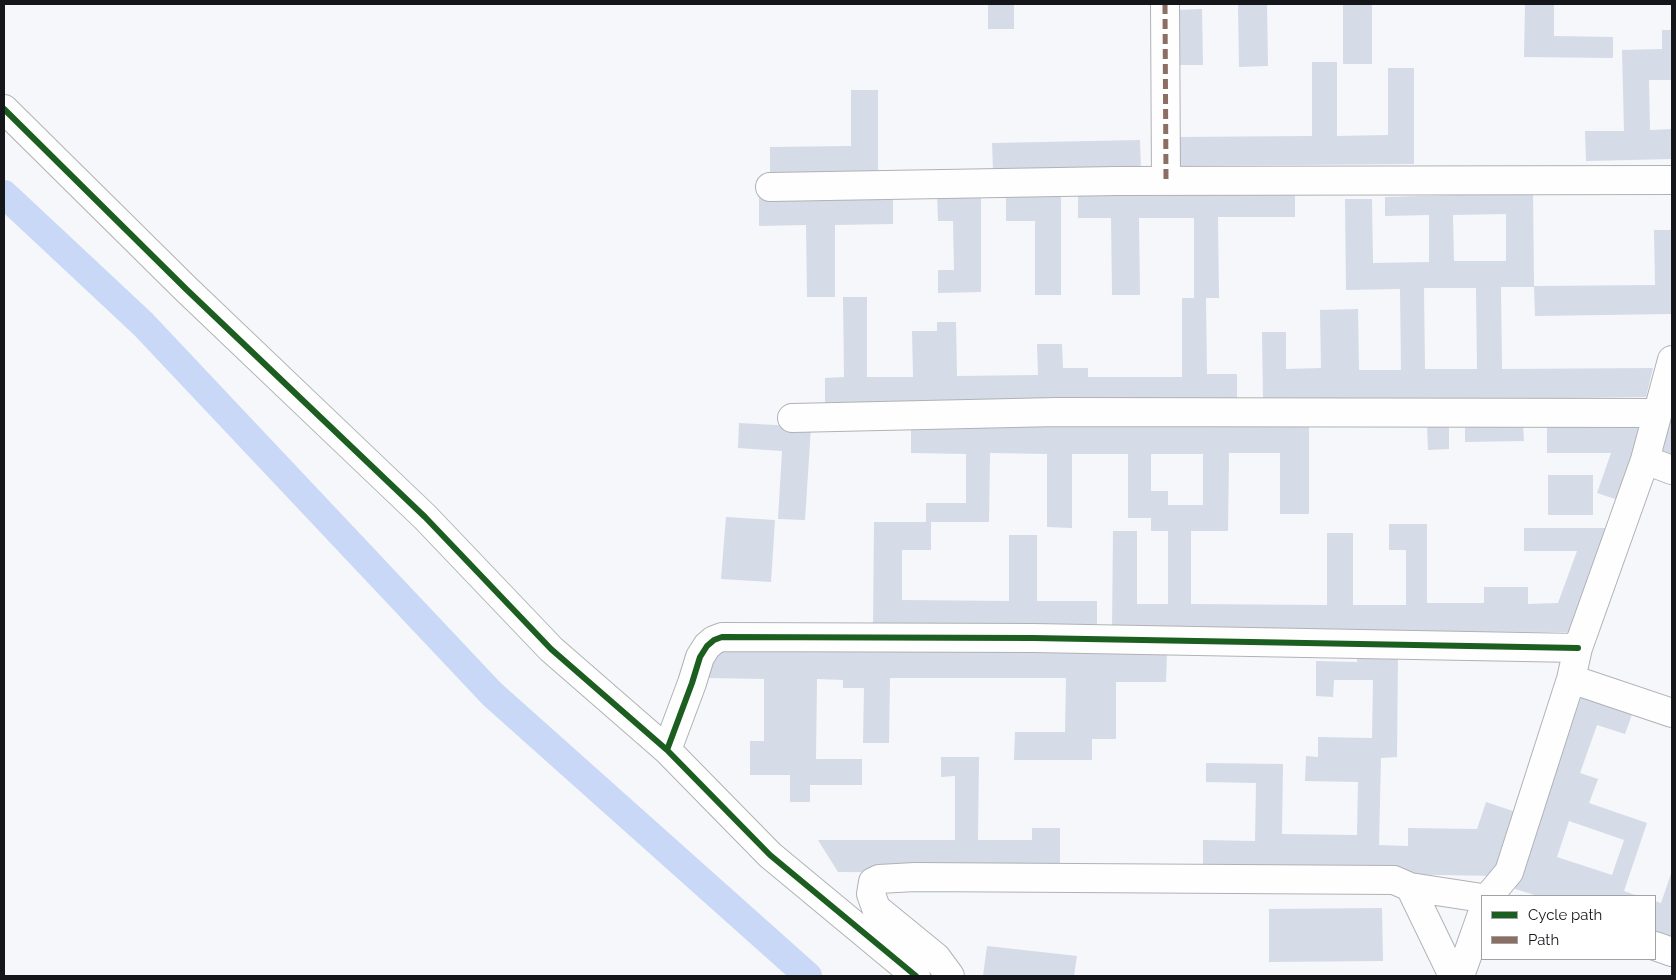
<!DOCTYPE html>
<style>
body{margin:0}
#map{position:relative;width:1676px;height:980px;overflow:hidden;background:#f5f7fa;font-family:Raleway,sans-serif}
canvas{display:block}
.frame{position:absolute;inset:0;border:5px solid #14161a;pointer-events:none}
.legend{position:absolute;left:1481px;top:895px;width:175px;height:65px;box-sizing:border-box;background:#fff;border:1px solid #a1a2a3;margin:0;padding:6px 9px;list-style:none;font-size:15px;color:#14161a}
.legend li{display:flex;align-items:center;gap:10px;height:25px}
.legend b{width:25px;border:1px solid #a1a2a3}
</style>
<div id="map">
<canvas width="1676" height="980"></canvas>
<div class="frame"></div>
<ul class="legend">
<li><b style="height:6px;background:#1b5e20"></b>Cycle path</li>
<li><b style="height:6px;background:#8d6e63"></b>Path</li>
</ul>
</div>
<script>
const g = document.querySelector('canvas').getContext('2d');
g.lineJoin = 'round';
function toPath(rows) {
  const path = new Path2D();
  for (const r of rows) {
    path.moveTo(r[0], r[1]);
    for (let i = 2; i < r.length; i += 2) path.lineTo(r[i], r[i + 1]);
  }
  return path;
}
function stroke(path, color, width, dash) {
  g.strokeStyle = color;
  g.lineWidth = width;
  g.lineCap = dash ? 'butt' : 'round';
  g.setLineDash(dash || []);
  g.stroke(path);
}
function fill(path, color) {
  g.fillStyle = color;
  g.fill(path, 'evenodd');
}
stroke(toPath([
 [4,194,143,324,492,694,808,976]
]), '#c9d8f7', 28);
fill(toPath([
 [988,4,1014,4,1014,29,988,29],
 [1238,4,1267,4,1268,66,1239,67],
 [1343,4,1372,4,1372,64,1343,64],
 [1525,4,1554,4,1554,36,1613,37,1613,58,1524,57],
 [1202,9,1203,65,1177,65,1175,10],
 [1662,30,1672,30,1672,80,1649,80,1650,130,1672,129,1672,159,1586,161,1585,131,1624,131,1622,50,1662,49],
 [1312,62,1337,62,1337,136,1388,135,1388,68,1414,68,1414,164,1177,166,1177,137,1312,136],
 [851,90,878,90,878,173,770,173,770,147,851,146],
 [1140,140,1141,172,993,170,992,143],
 [1533,187,1534,287,1501,287,1502,369,1653,368,1646,397,1263,402,1262,332,1286,332,1286,369,1321,368,1320,310,1358,309,1359,370,1401,370,1400,289,1346,290,1345,199,1372,199,1373,263,1429,262,1429,215,1385,216,1385,197,1453,195,1453,188],
 [1506,214,1506,261,1454,261,1453,215],
 [1424,288,1476,288,1477,369,1425,369],
 [937,191,981,191,981,292,938,293,938,270,954,270,953,221,938,221],
 [1295,192,1295,217,1218,217,1219,298,1206,298,1207,374,1237,374,1237,402,825,406,825,378,844,377,843,297,867,297,867,377,913,377,912,331,937,331,937,322,956,322,957,376,1038,375,1037,344,1062,344,1063,368,1088,368,1088,377,1182,377,1182,298,1194,298,1194,218,1139,218,1140,295,1112,295,1111,218,1078,218,1078,194],
 [893,195,893,224,835,225,835,297,807,297,806,225,759,226,759,196],
 [1006,195,1061,195,1061,295,1035,295,1035,221,1006,221],
 [1654,230,1672,230,1671,314,1535,316,1534,286,1655,285],
 [1672,415,1672,454,1660,450],
 [1547,422,1621,422,1647,430,1624,502,1597,493,1611,453,1547,453],
 [739,423,811,427,805,520,778,519,782,451,738,448],
 [911,423,1309,424,1309,514,1280,514,1280,453,1229,453,1228,531,1191,531,1191,604,1327,605,1327,533,1353,533,1353,605,1406,605,1406,550,1389,550,1389,524,1427,524,1427,603,1484,603,1484,587,1528,587,1528,604,1558,603,1577,551,1524,551,1524,528,1613,528,1574,632,1112,631,1113,531,1137,531,1137,604,1168,604,1168,531,1151,531,1151,518,1128,518,1128,454,1072,454,1072,528,1047,527,1047,454,990,453,989,522,931,522,931,550,902,550,902,600,1009,601,1009,535,1037,535,1037,601,1097,601,1097,631,873,630,874,522,926,522,926,503,966,503,966,454,911,453],
 [1151,454,1203,454,1203,505,1168,505,1168,491,1151,491],
 [1449,424,1449,449,1428,450,1427,425],
 [1523,425,1524,441,1465,442,1465,427],
 [1548,475,1593,475,1593,515,1548,515],
 [726,517,775,520,771,582,721,579],
 [707,651,1167,652,1166,682,1116,682,1116,739,1092,739,1092,760,1014,760,1015,732,1065,732,1066,678,890,678,889,743,863,743,864,688,843,688,843,680,817,679,816,759,862,759,862,785,810,785,810,802,790,802,790,775,750,775,750,741,764,741,764,679,707,678],
 [1357,655,1398,655,1397,757,1381,758,1379,845,1408,846,1408,828,1477,829,1486,802,1519,813,1498,876,1203,871,1203,840,1255,841,1256,783,1206,782,1206,763,1283,764,1282,834,1357,835,1358,782,1305,781,1306,756,1318,757,1318,737,1372,738,1373,680,1334,680,1333,697,1316,696,1316,661,1357,662],
 [1583,691,1634,709,1625,734,1597,725,1580,773,1598,779,1589,803,1647,823,1624,891,1638,896,1538,896,1515,889],
 [1569,821,1624,840,1612,875,1557,857],
 [941,757,979,757,978,840,1032,840,1032,828,1060,828,1060,873,838,872,818,840,955,840,955,776,941,777],
 [1672,871,1672,942,1655,936,1655,901,1661,903],
 [1382,908,1383,961,1269,962,1269,909],
 [987,946,1077,956,1074,976,983,976]
]), '#d5dbe7');
const minor = toPath([
 [1165,4,1166,181],
 [4,109,186,289,425,517,551,649,667,750,770,855,916,976],
 [770,187,1116,181,1672,180],
 [792,418,1057,412,1657,413],
 [1645,460,1672,470],
 [1571,679,1672,713],
 [667,750,692,683,700,657,707,646,714,640,722,637,1033,638,1578,648],
 [1410,887,1453,976],
 [1489,896,1509,872,1571,679,1578,648,1645,460,1672,360],
 [1655,946,1672,952],
 [950,976,936,957,876,908,871,894,873,882,879,879,915,877,1394,880,1410,887,1482,898],
 [1460,976,1482,914]
]);
stroke(minor, '#b0b2b5', 30);
stroke(minor, '#fefefe', 28);
stroke(toPath([
 [1165,4,1166,181]
]), '#8d6e63', 5, [10, 5]);
stroke(toPath([
 [4,109,186,289,425,517,551,649,667,750,770,855,916,976],
 [667,750,692,683,700,657,707,646,714,640,722,637,1033,638,1578,648]
]), '#1b5e20', 6);
</script>
